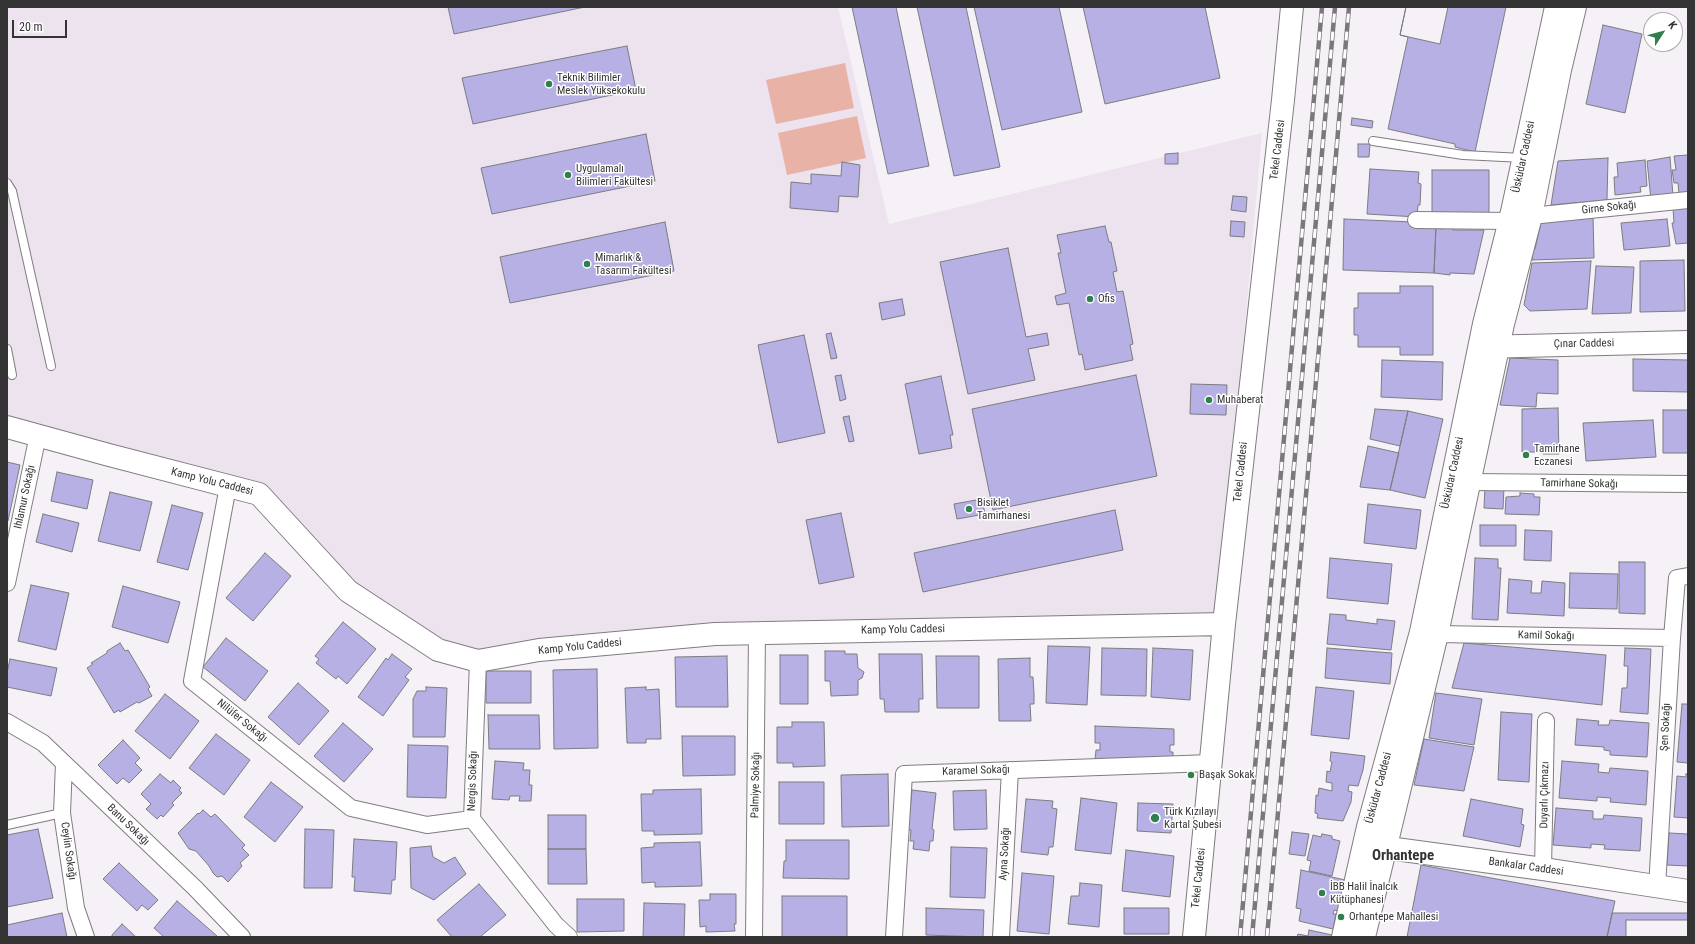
<!DOCTYPE html>
<meta charset="utf-8">
<style>
body{margin:0}
#map{position:relative;width:1695px;height:944px;overflow:hidden;background:#f5f1f6;font-family:"Roboto Condensed",sans-serif}
canvas{display:block}
.frame{position:absolute;inset:0;border:8px solid #353435;pointer-events:none}
.north{position:absolute;left:1643px;top:12px;width:40px;height:40px;box-sizing:border-box;background:#fff;border:1px solid #aeaeae;border-radius:50%;rotate:54deg;font-size:11px;font-weight:700;line-height:16px;text-align:center;color:#353435}
.north::after{content:'';display:block;margin:auto;width:14px;height:18px;background:#307f4f;clip-path:polygon(50% 0,100% 100%,50% 72%,0 100%)}
.scale{position:absolute;left:12px;top:20px;width:55px;height:18px;box-sizing:border-box;border:2px solid #353435;border-top:0;padding-left:5px;font-size:12px;line-height:14px;white-space:nowrap;color:#353435;-webkit-text-stroke:3px #fff;paint-order:stroke}
</style>
<div id="map">
<canvas width="1695" height="944"></canvas>
<div class="frame"></div>
<div class="north">K</div>
<div class="scale">20 m</div>
</div>
<script>
const g = document.querySelector('canvas').getContext('2d');
g.lineJoin = 'round';
function fill(path, color) {
  g.fillStyle = color;
  g.fill(path, 'evenodd');
}
function toPath(rows) {
  const path = new Path2D();
  for (const r of rows) {
    path.moveTo(r[0], r[1]);
    for (let i = 2; i < r.length; i += 2) path.lineTo(r[i], r[i + 1]);
  }
  return path;
}
function stroke(path, color, width, dash) {
  g.strokeStyle = color;
  g.lineWidth = width;
  g.lineCap = dash ? 'butt' : 'round';
  g.setLineDash(dash || []);
  g.stroke(path);
}
function write(font, color, halo, rows, align = 'center') {
  g.font = font + ' "Roboto Condensed",sans-serif';
  g.lineWidth = 3;
  g.setLineDash([]);
  g.textBaseline = 'middle';
  g.strokeStyle = halo;
  g.fillStyle = color;
  for (const [text, x, y, turn = 0] of rows) {
    g.save();
    g.translate(x, y);
    g.rotate((+turn || 0) * Math.PI / 180);
    g.textAlign = isNaN(turn) ? turn : align;
    if (halo) g.strokeText(text, 0, 0);
    g.fillText(text, 0, 0);
    g.restore();
  }
}
fill(toPath([
 [7,7,838,7,889,224,1262,133,1219,618,481,655,442,641,353,583,259,488,7,422]
]), '#ede3ee');
fill(toPath([
 [845,63,854,108,776,124,766,80],
 [857,116,866,158,787,175,778,133]
]), '#e9b2a7');
const building = toPath([
 [448,7,585,7,454,34,448,7],
 [852,7,896,7,929,166,888,174,852,7],
 [917,7,966,7,1000,167,954,176,917,7],
 [974,7,1059,7,1082,112,1002,130,974,7],
 [1083,7,1205,7,1220,78,1105,104,1083,7],
 [1406,7,1448,7,1440,44,1400,35,1406,7],
 [1406,7,1506,7,1475,152,1455,147,1455,144,1388,129,1408,37,1400,35,1406,7],
 [1603,25,1642,34,1625,113,1586,104,1603,25],
 [627,46,636,90,473,124,462,78,627,46],
 [1352,118,1373,121,1372,128,1351,125,1352,118],
 [646,134,655,181,492,214,481,168,646,134],
 [1358,144,1370,144,1369,157,1358,157,1358,144],
 [1178,153,1178,164,1165,164,1165,154,1178,153],
 [1688,155,1688,193,1679,194,1678,183,1674,183,1672,170,1676,170,1674,156,1688,155],
 [1670,157,1673,196,1651,200,1647,161,1670,157],
 [1608,158,1607,200,1551,205,1558,161,1608,158],
 [1645,160,1647,186,1640,187,1641,192,1615,195,1614,177,1618,177,1617,163,1645,160],
 [842,162,860,165,858,197,839,196,838,212,790,208,791,182,811,184,811,174,841,176,842,162],
 [1370,169,1419,172,1418,183,1421,184,1420,205,1418,205,1417,217,1367,214,1370,169],
 [1432,170,1489,170,1489,215,1432,214,1432,170],
 [1233,196,1247,197,1246,212,1231,210,1233,196],
 [1688,207,1688,243,1676,244,1672,223,1674,223,1673,208,1688,207],
 [1593,216,1594,258,1532,260,1533,249,1535,249,1542,218,1593,216],
 [1344,219,1436,223,1434,273,1343,270,1344,219],
 [1667,219,1670,246,1624,250,1621,223,1667,219],
 [1231,221,1245,222,1244,237,1230,236,1231,221],
 [665,222,674,271,510,303,500,257,665,222],
 [1105,226,1109,242,1111,242,1117,271,1113,272,1117,292,1123,291,1133,344,1130,345,1133,360,1085,370,1082,354,1079,355,1069,303,1057,305,1055,296,1066,293,1058,253,1061,253,1057,235,1105,226],
 [1443,226,1453,227,1453,230,1484,230,1474,274,1450,273,1450,275,1434,273,1436,228,1443,229,1443,226],
 [1008,248,1026,337,1047,333,1049,345,1028,349,1035,380,968,394,940,262,1008,248],
 [1684,260,1685,311,1640,312,1640,261,1684,260],
 [1591,261,1587,309,1530,311,1524,305,1532,263,1591,261],
 [1596,266,1634,267,1631,313,1592,314,1596,266],
 [1400,286,1433,286,1433,355,1400,355,1400,347,1358,347,1358,335,1354,335,1354,308,1358,308,1358,293,1400,293,1400,286],
 [902,299,905,315,882,320,879,303,902,299],
 [831,333,837,358,831,359,826,334,831,333],
 [804,335,825,433,778,443,758,345,804,335],
 [1510,358,1558,360,1558,394,1537,393,1536,407,1500,405,1510,358],
 [1633,359,1688,360,1688,392,1633,391,1633,359],
 [1382,360,1443,362,1442,400,1381,397,1382,360],
 [841,375,846,399,840,401,835,376,841,375],
 [1136,375,1157,476,993,510,972,409,1136,375],
 [941,376,953,435,950,435,952,448,919,454,905,384,941,376],
 [1191,384,1227,385,1226,415,1190,414,1191,384],
 [1558,408,1559,454,1543,454,1543,452,1522,452,1522,409,1558,408],
 [1375,409,1408,411,1400,446,1370,439,1375,409],
 [1663,410,1688,410,1688,453,1663,453,1663,410],
 [1408,411,1443,419,1425,498,1390,490,1408,411],
 [849,416,854,441,849,442,843,417,849,416],
 [1653,420,1656,457,1586,461,1583,423,1653,420],
 [1368,446,1399,453,1390,490,1360,487,1368,446],
 [7,462,20,465,8,521,7,520,7,462],
 [57,472,93,480,87,509,51,501,57,472],
 [1485,486,1504,487,1503,509,1484,508,1485,486],
 [110,492,152,502,140,551,98,541,110,492],
 [1520,493,1534,494,1534,497,1540,497,1539,515,1505,514,1506,497,1520,496,1520,493],
 [982,499,985,514,957,519,954,504,982,499],
 [1368,504,1421,510,1416,549,1364,543,1368,504],
 [172,505,203,513,188,570,157,562,172,505],
 [1115,510,1123,550,923,592,914,553,1115,510],
 [841,513,854,577,819,584,806,520,841,513],
 [43,514,79,523,72,552,36,542,43,514],
 [1480,525,1516,525,1516,546,1480,546,1480,525],
 [1525,530,1552,531,1551,561,1524,560,1525,530],
 [265,553,291,576,253,621,226,598,265,553],
 [1330,558,1392,564,1388,604,1327,598,1330,558],
 [1475,558,1498,559,1498,568,1501,568,1498,620,1472,619,1475,558],
 [1619,562,1645,562,1645,614,1619,613,1619,562],
 [1570,573,1618,574,1617,609,1569,608,1570,573],
 [1509,579,1532,581,1531,593,1541,593,1542,581,1565,583,1564,616,1507,613,1509,579],
 [31,585,69,593,56,650,18,641,31,585],
 [123,586,180,602,168,643,112,627,123,586],
 [1330,614,1346,615,1346,620,1377,624,1377,619,1395,621,1391,650,1327,644,1330,614],
 [343,622,376,649,347,684,338,676,336,679,316,663,319,659,315,656,343,622],
 [226,638,268,671,245,701,203,667,226,638],
 [120,643,125,651,128,650,150,687,148,689,152,696,139,703,137,702,120,712,119,710,114,713,87,668,93,664,91,663,107,653,107,651,120,643],
 [1464,643,1606,655,1602,705,1452,688,1464,643],
 [1048,646,1090,647,1087,705,1046,703,1048,646],
 [1102,648,1147,649,1146,696,1101,695,1102,648],
 [1153,648,1193,650,1190,700,1151,697,1153,648],
 [1327,648,1392,653,1390,684,1325,678,1327,648],
 [1625,648,1651,649,1648,714,1620,712,1622,688,1627,688,1628,666,1624,666,1625,648],
 [825,651,845,651,845,654,857,654,858,668,864,672,862,678,858,680,858,695,831,696,830,681,825,681,825,651],
 [392,654,412,669,405,677,409,680,383,716,358,697,386,658,388,660,392,654],
 [879,654,922,654,923,699,919,699,919,712,885,712,884,699,880,699,879,654],
 [780,655,808,655,808,704,780,704,780,655],
 [727,656,728,707,676,707,675,657,727,656],
 [936,656,979,656,979,708,937,708,936,656],
 [1030,658,1030,677,1033,677,1034,694,1034,704,1030,704,1031,721,999,721,998,659,1030,658],
 [10,659,57,668,51,696,7,687,7,673,10,659],
 [597,669,598,748,554,749,553,670,597,669],
 [486,671,531,671,531,703,486,703,486,671],
 [298,683,329,711,299,745,268,717,298,683],
 [426,687,447,688,445,737,413,737,413,699,417,691,426,691,426,687],
 [646,687,646,690,659,689,661,739,646,739,646,743,627,743,625,688,646,687],
 [1316,687,1354,691,1349,739,1311,735,1316,687],
 [1436,693,1482,699,1474,745,1429,738,1436,693],
 [165,694,199,721,170,759,135,731,165,694],
 [1682,704,1688,704,1688,763,1677,762,1682,704],
 [1501,712,1532,714,1529,782,1498,780,1501,712],
 [488,715,539,715,540,749,489,749,488,715],
 [1577,719,1599,721,1598,725,1609,725,1610,720,1649,723,1647,757,1610,755,1610,751,1604,750,1604,747,1575,745,1577,719],
 [792,722,824,722,825,766,793,767,793,763,777,763,777,727,792,727,792,722],
 [343,723,373,749,344,782,314,756,343,723],
 [1095,726,1174,729,1174,745,1170,745,1170,752,1173,752,1173,763,1095,760,1096,750,1100,750,1100,743,1095,743,1095,726],
 [216,734,250,760,224,795,189,768,216,734],
 [682,736,735,736,735,775,683,776,682,736],
 [1424,739,1474,747,1464,791,1414,785,1424,739],
 [123,740,140,758,135,763,142,770,129,783,123,778,117,784,98,765,123,740],
 [408,745,448,746,446,798,407,797,408,745],
 [1331,752,1365,756,1363,770,1358,786,1349,785,1348,791,1352,792,1351,802,1343,821,1317,818,1318,814,1315,813,1316,795,1318,796,1319,788,1332,791,1332,783,1326,782,1327,771,1330,772,1332,762,1330,761,1331,752],
 [495,761,524,763,523,770,530,770,529,785,532,785,531,801,519,801,520,796,510,796,509,800,492,799,495,761],
 [1562,761,1599,764,1598,772,1609,773,1610,768,1648,771,1646,805,1610,802,1611,798,1597,797,1597,801,1559,798,1562,761],
 [160,774,171,783,173,780,181,788,179,790,182,793,172,803,174,805,163,817,161,815,157,819,146,809,151,804,141,794,160,774],
 [888,774,889,826,842,827,841,775,888,774],
 [1686,774,1688,774,1688,818,1674,817,1677,776,1686,777,1686,774],
 [271,782,303,807,275,842,244,817,271,782],
 [779,782,824,782,824,824,779,824,779,782],
 [701,789,702,834,654,835,654,831,642,831,641,794,653,794,653,790,701,789],
 [912,790,936,793,932,829,934,830,933,841,930,841,929,851,913,849,914,841,910,841,911,830,908,830,912,790],
 [986,790,987,829,954,830,953,791,986,790],
 [1081,798,1117,803,1111,854,1075,850,1081,798],
 [1026,799,1053,801,1052,808,1057,809,1053,847,1049,847,1048,855,1021,852,1026,799],
 [1471,799,1523,809,1521,824,1524,825,1520,847,1463,836,1471,799],
 [1138,803,1173,804,1171,833,1137,831,1138,803],
 [1556,808,1593,811,1593,819,1603,819,1604,815,1642,818,1640,851,1604,849,1605,845,1591,844,1591,848,1553,845,1556,808],
 [203,810,211,817,215,814,245,845,242,848,249,855,240,863,242,866,228,882,222,876,217,877,213,873,209,866,196,851,189,849,178,833,198,813,199,814,203,810],
 [548,815,586,815,586,849,548,849,548,815],
 [38,829,53,898,7,907,7,835,38,829],
 [305,829,334,830,332,888,304,888,305,829],
 [1292,832,1309,834,1305,856,1289,854,1292,832],
 [1669,833,1688,834,1688,866,1667,865,1669,833],
 [1322,834,1332,836,1332,839,1340,841,1332,876,1309,871,1311,861,1307,860,1313,835,1321,837,1322,834],
 [354,839,397,842,395,880,392,880,391,894,354,891,355,877,352,877,354,839],
 [786,840,849,840,849,879,783,878,784,861,786,861,786,840],
 [700,842,702,886,655,887,655,882,642,883,641,848,654,847,654,843,700,842],
 [431,846,433,857,444,863,455,857,466,874,434,900,411,888,410,848,431,846],
 [951,847,987,848,985,898,950,897,951,847],
 [548,849,586,849,587,884,548,884,548,849],
 [1126,850,1174,856,1170,897,1122,891,1126,850],
 [119,863,158,900,148,910,142,905,137,911,103,879,119,863],
 [1421,865,1615,901,1607,937,1407,937,1421,865],
 [1301,870,1345,880,1338,911,1334,910,1333,914,1336,914,1333,929,1299,921,1301,909,1296,908,1301,870],
 [1022,873,1054,876,1049,934,1017,931,1022,873],
 [1080,883,1102,885,1099,927,1068,924,1071,896,1079,896,1080,883],
 [479,884,506,915,480,937,452,937,437,920,479,884],
 [710,894,736,894,736,924,734,924,735,931,706,932,706,926,700,927,699,900,710,900,710,894],
 [782,896,847,896,847,937,782,937,782,896],
 [577,899,624,899,624,931,577,932,577,899],
 [177,901,217,936,216,937,164,937,154,928,177,901],
 [644,903,685,904,684,937,643,937,644,903],
 [926,908,984,910,983,937,926,935,926,908],
 [1124,908,1169,908,1169,934,1124,934,1124,908],
 [62,913,67,937,7,937,7,925,62,913],
 [1612,913,1688,913,1688,937,1607,937,1612,913],
 [1626,920,1688,920,1688,937,1626,937,1626,920],
 [122,924,136,937,112,937,112,935,122,924],
 [1309,930,1332,935,1332,937,1297,937,1298,934,1308,936,1309,930]
]);
fill(building, '#b6b0e5');
stroke(building, '#7c7c81', 1);
const lane = toPath([
 [1373,141,1463,155,1523,158],
 [7,183,12,191,51,366],
 [7,349,12,375],
 [7,825,62,813]
]);
const street = toPath([
 [1531,216,1688,200],
 [1416,220,1510,221],
 [1470,482,1688,484],
 [228,486,192,681,351,808,427,825,472,819],
 [7,583,38,435],
 [1426,633,1437,634,1672,638],
 [478,661,472,819,556,925,569,937],
 [7,722,43,743,195,888,242,937],
 [64,763,62,813,76,908,86,937],
 [1543,869,1546,721],
 [1657,887,1672,638,1677,578,1688,576],
 [754,937,757,633],
 [894,937,904,774,1211,763],
 [1001,937,1010,770]
]);
const secondary = toPath([
 [1480,347,1688,342],
 [7,427,109,455,259,494,348,591,438,650,478,661,539,650,715,634,1224,624],
 [1366,845,1543,869,1688,891],
 [1194,937,1224,624,1283,100,1292,7]
]);
const primary = toPath([
 [1343,937,1368,827,1421,632,1484,324,1512,212,1556,7],
 [1364,937,1437,634,1503,324,1531,216,1560,70,1575,7]
]);
stroke(lane, '#807c80', 10);
stroke(street, '#807c80', 18);
stroke(secondary, '#807c80', 24);
stroke(primary, '#807c80', 24);
stroke(lane, '#fff', 8);
stroke(street, '#fff', 16);
stroke(secondary, '#fff', 22);
stroke(primary, '#fff', 22);
const rail = toPath([
 [1240,937,1322,7],
 [1252,937,1335,7],
 [1267,937,1349,7]
]);
stroke(rail, '#7a787a', 4.5);
stroke(rail, '#fff', 3, [9]);
for (const [x, y, r, color] of [
 [549,84,4,"#307f4f"],
 [568,175,4,"#307f4f"],
 [587,264,4,"#307f4f"],
 [1090,299,4,"#307f4f"],
 [1209,400,4,"#307f4f"],
 [1526,455,4,"#307f4f"],
 [969,509,4,"#307f4f"],
 [1191,775,4,"#307f4f"],
 [1155,818,5,"#307f4f"],
 [1322,893,4,"#307f4f"],
 [1341,917,4,"#307f4f"]
]) {
  const dot = new Path2D();
  dot.arc(x, y, r, 0, 2 * Math.PI);
  g.fillStyle = color;
  g.fill(dot);
  stroke(dot, '#fff', 1.5);
}
write('11px', '#353435', '#fff', [
 ["Teknik Bilimler",557,78],
 ["Meslek Yüksekokulu",557,91],
 ["Uygulamalı",576,169],
 ["Bilimleri Fakültesi",576,182],
 ["Mimarlık &",595,258],
 ["Tasarım Fakültesi",595,271],
 ["Ofis",1098,299],
 ["Muhaberat",1217,400],
 ["Tamirhane",1534,449],
 ["Eczanesi",1534,462],
 ["Bisiklet",977,503],
 ["Tamirhanesi",977,516],
 ["Başak Sokak",1199,775],
 ["Türk Kızılayı",1164,812],
 ["Kartal Şubesi",1164,825],
 ["İBB Halil İnalcık",1330,887],
 ["Kütüphanesi",1330,900],
 ["Orhantepe Mahallesi",1349,917]
], 'left');
write('11px', '#353435', '#fff', [
 ["Tekel Caddesi",1278,150,-83],
 ["Üsküdar Caddesi",1524,157,-78],
 ["Girne Sokağı",1609,208,-6],
 ["Çınar Caddesi",1584,344,-1],
 ["Tekel Caddesi",1241,472,-84],
 ["Üsküdar Caddesi",1453,473,-78],
 ["Kamp Yolu Caddesi",212,482,14],
 ["Tamirhane Sokağı",1579,484,1],
 ["Ihlamur Sokağı",25,497,-78],
 ["Kamp Yolu Caddesi",903,630,-1],
 ["Kamil Sokağı",1546,636,1],
 ["Kamp Yolu Caddesi",580,647,-6],
 ["Nilüfer Sokağı",242,721,39],
 ["Şen Sokağı",1666,727,-87],
 ["Karamel Sokağı",976,771,-2],
 ["Nergis Sokağı",473,781,-88],
 ["Palmiye Sokağı",756,785,-89],
 ["Üsküdar Caddesi",1379,788,-75],
 ["Duyarlı Çıkmazı",1545,795,-89],
 ["Banu Sokağı",128,825,44],
 ["Ceylin Sokağı",68,851,82],
 ["Ayna Sokağı",1005,854,-87],
 ["Bankalar Caddesi",1526,867,8],
 ["Tekel Caddesi",1199,878,-84]
]);
write('bold 15px', '#353435', '#fff', [
 ["Orhantepe",1403,856]
]);
</script>
